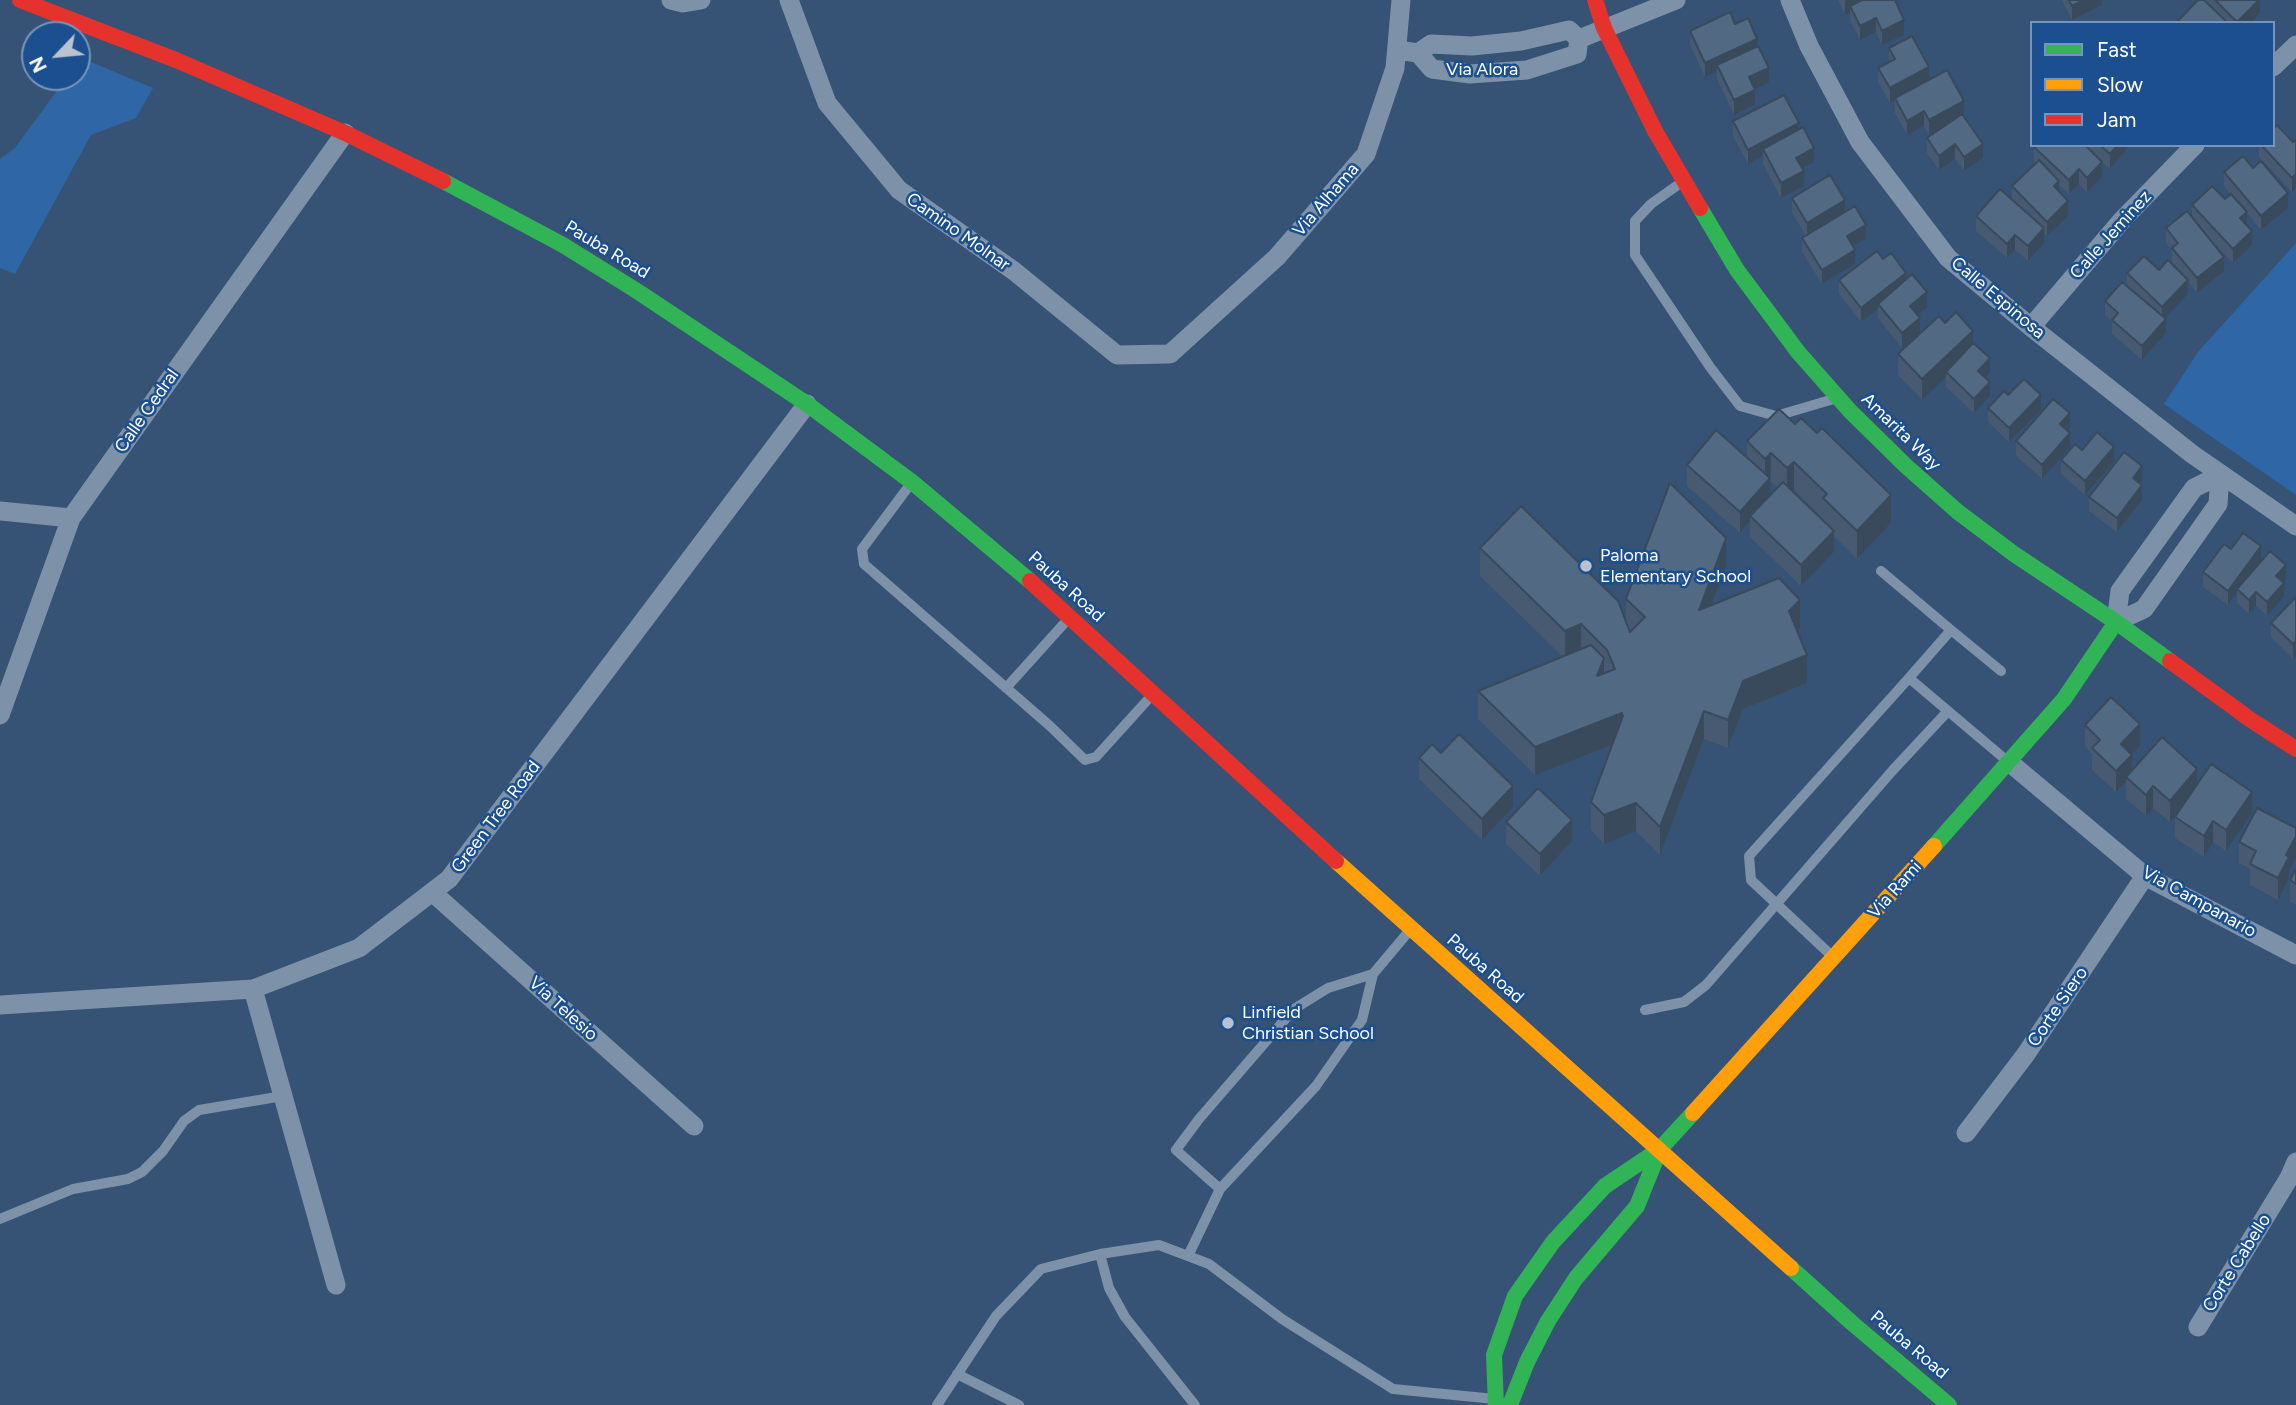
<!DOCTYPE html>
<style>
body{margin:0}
#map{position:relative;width:2296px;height:1405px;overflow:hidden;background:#365274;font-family:Figtree,sans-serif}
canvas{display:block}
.legend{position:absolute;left:2030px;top:21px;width:245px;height:126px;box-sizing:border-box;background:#1b4f8f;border:2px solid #7695bc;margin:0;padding:9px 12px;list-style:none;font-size:21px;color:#fff}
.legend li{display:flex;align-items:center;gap:14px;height:35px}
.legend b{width:35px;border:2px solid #7695bc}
.north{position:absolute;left:21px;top:21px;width:70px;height:70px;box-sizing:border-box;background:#1b4f8f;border:2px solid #7695bc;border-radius:50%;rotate:244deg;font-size:19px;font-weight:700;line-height:28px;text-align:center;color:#fff}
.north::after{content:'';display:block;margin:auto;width:24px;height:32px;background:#b9c2ce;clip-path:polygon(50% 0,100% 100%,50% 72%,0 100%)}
</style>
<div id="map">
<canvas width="2296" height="1405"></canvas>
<ul class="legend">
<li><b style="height:9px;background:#30b455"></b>Fast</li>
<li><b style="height:9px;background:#ff9f0a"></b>Slow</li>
<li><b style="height:9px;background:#e5322d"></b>Jam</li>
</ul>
<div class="north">N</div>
</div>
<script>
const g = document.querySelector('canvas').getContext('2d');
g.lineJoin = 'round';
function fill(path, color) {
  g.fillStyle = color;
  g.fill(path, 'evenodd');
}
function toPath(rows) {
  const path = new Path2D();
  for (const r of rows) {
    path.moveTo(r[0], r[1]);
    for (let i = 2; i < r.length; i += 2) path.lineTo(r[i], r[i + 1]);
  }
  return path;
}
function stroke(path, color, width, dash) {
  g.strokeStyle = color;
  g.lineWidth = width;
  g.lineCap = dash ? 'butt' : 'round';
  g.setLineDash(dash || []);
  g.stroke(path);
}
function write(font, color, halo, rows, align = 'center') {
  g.font = font + ' Figtree,sans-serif';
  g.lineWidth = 5;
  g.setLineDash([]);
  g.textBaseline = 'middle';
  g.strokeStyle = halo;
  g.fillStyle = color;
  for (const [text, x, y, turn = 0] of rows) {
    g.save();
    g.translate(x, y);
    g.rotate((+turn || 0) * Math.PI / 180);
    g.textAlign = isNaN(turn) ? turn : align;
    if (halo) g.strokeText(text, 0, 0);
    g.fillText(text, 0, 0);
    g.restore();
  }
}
fill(toPath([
 [77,56,153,88,136,118,91,135,15,274,0,268,0,159,15,148,56,92,63,77,77,77],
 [2296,243,2296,495,2164,404,2198,352]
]), '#2f66a5');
stroke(toPath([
 [1682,182,1651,204,1635,221,1635,255,1710,367,1740,406,1776,416,1837,398],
 [912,482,862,549,864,564,1050,726,1085,760,1096,757,1152,695],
 [1881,571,1951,630,1909,678],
 [1951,630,2001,671],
 [1006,688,1069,618],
 [1833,957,1751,880,1749,856,1909,678,2006,760],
 [1645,1010,1684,1002,1706,985,1893,770,1948,711],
 [1220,1189,1176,1150,1199,1119,1294,1009,1328,988,1373,974],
 [0,1219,73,1189,128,1179,142,1172,163,1151,184,1121,199,1110,283,1096],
 [1100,1254,1109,1288,1125,1317,1195,1405],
 [1188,1256,1220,1189,1316,1086,1362,1020,1373,974,1410,930],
 [957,1374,1019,1405],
 [937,1405,996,1316,1041,1269,1100,1254,1159,1245,1209,1264,1282,1319,1393,1389,1495,1399]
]), '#7d92a8', 10);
stroke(toPath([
 [671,0,683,3,701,0],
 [789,0,827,103,899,190,1014,271,1117,355,1170,354,1277,257,1366,154,1395,68,1401,0],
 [1790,0,1809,46,1860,142,1948,258,2031,327,2192,454,2296,526],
 [1579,39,1676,0],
 [1397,50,1418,53,1432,69,1470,74,1527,70,1577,54,1579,39],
 [1418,53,1431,44,1472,46,1521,41,1569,30,1579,39],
 [2273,67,2296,45],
 [2031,327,2123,219,2195,145],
 [0,511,71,518],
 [2116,622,2144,609,2218,504,2220,475],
 [2116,622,2120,591,2194,488,2220,475],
 [0,715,71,518,345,133],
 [2009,762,2145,876,2296,955],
 [432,892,694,1126],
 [253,989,336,1285],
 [0,1005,253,989,359,948,449,879,807,404],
 [1966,1133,2026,1054,2145,876],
 [2198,1327,2289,1178,2296,1162]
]), '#7d92a8', 19);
stroke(toPath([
 [443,181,563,245,637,291,807,404,912,482,1030,581],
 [1700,208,1737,270,1798,352,1850,411,1906,466,1958,512,2014,554,2116,622,2170,661],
 [1934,846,2064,699,2116,622],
 [1791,1268,1852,1323,1949,1405],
 [1496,1405,1494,1355,1515,1296,1553,1242,1605,1186,1660,1149,1693,1113],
 [1510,1405,1527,1362,1548,1321,1576,1278,1637,1206,1660,1149]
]), '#30b455', 16);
stroke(toPath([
 [1336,861,1791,1268],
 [1693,1113,1934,846]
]), '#ff9f0a', 16);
stroke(toPath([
 [20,0,176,60,345,133,443,181],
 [1595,0,1604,28,1655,131,1700,208],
 [1030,581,1336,861],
 [2170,661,2251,720,2296,749]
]), '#e5322d', 16);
fill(toPath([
 [1838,0,1895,0,1904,35,1882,45,1876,32,1860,40,1850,20,1850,13,1845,15],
 [2062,0,2102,0,2102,5,2072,20],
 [2198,0,2260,0,2260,13,2251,23,2176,23],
 [1735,24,1757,46,1769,82,1754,89,1755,105,1734,115,1717,79,1717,72,1705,77,1690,45,1690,31],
 [1889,48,1929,80,1964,116,1983,158,1964,171,1955,159,1939,170,1927,153,1927,138,1946,125,1929,135,1924,126,1907,135,1895,113,1895,100,1890,103,1878,82,1878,68,1889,62],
 [1733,121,1799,130,1814,162,1802,169,1804,186,1781,198,1763,164,1763,156,1748,164,1733,136],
 [2296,139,2296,188,2292,192,2259,157,2259,145,2273,145,2293,142],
 [2036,145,2127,145,2127,149,2110,169,2099,159,2102,177,2087,192,2079,184,2069,194,2059,185,2059,192,2068,216,2047,236,2044,232,2044,243,2028,261,2015,250,2007,258,1976,231,1976,216,2012,200,2012,186,2036,163,2034,161,2034,147],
 [2224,172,2288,208,2261,230,2247,213,2247,226,2252,245,2233,263,2204,233,2224,271,2197,293,2188,281,2188,294,2165,318,2166,333,2142,360,2112,334,2112,321,2105,315,2105,301,2127,286,2127,273,2159,270,2182,274,2172,262,2172,250,2166,243,2166,228,2192,217,2192,205,2225,199,2233,197,2224,186],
 [1792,198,1845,212,1866,239,1853,247,1855,264,1822,284,1802,252,1802,238,1806,236,1792,213],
 [1883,259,1906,280,1927,307,1917,315,1902,348,1878,318,1878,309,1861,322,1839,294,1839,280],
 [1945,323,1973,343,1990,373,1985,378,1990,396,1974,413,1946,387,1946,377,1922,400,1898,375,1898,354],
 [2008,395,2041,410,2009,442,1988,422,1988,408],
 [1779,409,1891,523,1857,559,1834,536,1834,552,1801,586,1750,537,1750,521,1740,533,1687,486,1687,465,1747,457,1747,441],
 [1771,481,1778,488,1770,496,1770,482],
 [1794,490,1823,519,1823,520,1793,491],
 [2070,428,2067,430,2070,447,2042,479,2016,456,2016,441],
 [2082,450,2114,462,2085,495,2061,474,2061,460],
 [2142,481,2140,484,2142,500,2117,532,2089,511,2089,497],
 [1480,548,1626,621,1626,599,1726,566,1711,605,1800,628,1797,631,1807,683,1743,709,1728,748,1704,739,1660,855,1636,831,1604,844,1591,830,1591,802,1612,745,1535,775,1478,719,1478,691,1563,657,1480,576],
 [2231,549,2261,561,2286,579,2283,582,2284,597,2267,616,2256,606,2249,614,2237,603,2237,593,2228,605,2203,587,2203,572],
 [2296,597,2296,656,2293,659,2271,637,2271,623],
 [2085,725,2140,746,2131,754,2132,771,2197,784,2252,813,2226,851,2213,842,2204,857,2175,838,2175,817,2179,811,2170,822,2153,808,2146,816,2126,799,2126,782,2116,792,2092,770,2092,754,2085,746],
 [1441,753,1513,807,1482,840,1419,779,1419,758],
 [2257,808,2289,870,2289,878,2278,900,2250,885,2250,869,2239,863,2239,842],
 [1506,822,1572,841,1540,876,1506,844],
 [2296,869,2296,905,2290,902,2290,880]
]), '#475a72');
fill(toPath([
 [1846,0,1878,0,1850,6,1850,13,1845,15,1845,1],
 [2083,0,2102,0,2102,5,2072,20,2072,6],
 [2259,0,2260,0,2260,13,2251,23,2237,23],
 [1876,18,1876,32,1860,40,1860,26],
 [1904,20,1904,35,1882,45,1882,31],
 [1757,39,1757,53,1717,65,1717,72,1705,77,1705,63],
 [1929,67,1929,82,1890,103,1890,88],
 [1769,68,1769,82,1749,92,1749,77],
 [1755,90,1755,105,1734,115,1734,100],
 [1964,101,1964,116,1929,135,1929,120],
 [1924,111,1924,126,1907,135,1907,121],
 [1799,123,1799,137,1763,149,1763,156,1748,164,1748,150],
 [1955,144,1955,159,1939,170,1939,156],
 [1983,144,1983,158,1964,171,1964,157],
 [2118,145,2127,145,2127,149,2110,169,2110,154],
 [1814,148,1814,162,1796,172,1796,158],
 [2102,162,2102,177,2087,192,2087,178],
 [2079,169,2079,184,2069,194,2069,180],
 [1804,171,1804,186,1781,198,1781,183],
 [2296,174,2296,188,2292,192,2292,178],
 [2059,181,2059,195,2054,186],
 [2288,193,2288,208,2261,230,2261,216],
 [1845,200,1845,214,1807,237,1807,223],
 [2068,201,2068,216,2047,236,2047,222],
 [2247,212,2247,226,2240,218],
 [1866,225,1866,239,1847,250,1847,236],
 [2044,228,2044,243,2028,261,2028,246],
 [2252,231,2252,245,2233,263,2233,249],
 [2015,235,2015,250,2007,258,2007,244],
 [1855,250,1855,264,1822,284,1822,270],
 [2224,257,2224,271,2197,293,2197,278],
 [1906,273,1906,287,1878,304,1878,309,1861,322,1861,308],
 [2188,280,2188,294,2162,321,2162,307],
 [1927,292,1927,307,1910,321,1910,306],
 [1920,318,1920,333,1902,348,1902,333],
 [2166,319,2166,333,2142,360,2142,346],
 [1973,331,1973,352,1946,372,1946,377,1922,400,1922,379],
 [1990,358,1990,373,1978,385,1978,371],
 [1990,382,1990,396,1974,413,1974,399],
 [2041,395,2041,410,2009,442,2009,428],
 [2070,413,2070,428,2060,438,2060,424],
 [2070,433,2070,447,2042,479,2042,465],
 [2114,447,2114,462,2085,495,2085,481],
 [1771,453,1770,499,1750,516,1750,521,1740,533,1740,512,1765,483,1765,459],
 [1794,462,1794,490,1787,496,1787,468],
 [2142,466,2142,481,2133,493,2133,478],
 [2142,485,2142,500,2117,532,2117,518],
 [1891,495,1891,523,1857,559,1857,531],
 [1834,531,1834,552,1801,586,1801,565],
 [1726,538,1726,566,1699,638,1699,610],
 [2261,546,2261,561,2237,589,2237,593,2228,605,2228,591],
 [2286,565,2286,579,2276,591,2276,576],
 [2284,583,2284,597,2267,616,2267,602],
 [2256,592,2256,606,2249,614,2249,600],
 [1800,600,1800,628,1789,639,1789,611],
 [1581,624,1581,653,1565,659,1565,631],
 [2296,641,2296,656,2293,659,2293,644],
 [1807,655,1807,683,1743,709,1728,748,1728,720,1743,681],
 [1604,658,1604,686,1597,676],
 [1704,711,1704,739,1660,855,1660,827],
 [1622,713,1622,741,1535,775,1535,747],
 [2140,724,2140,746,2121,765,2121,744],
 [2132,755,2132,776,2126,777,2126,782,2116,792,2116,771],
 [2197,769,2197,791,2170,822,2170,801],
 [1513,786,1513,807,1482,840,1482,819],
 [2153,786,2153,808,2146,816,2146,795],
 [2252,792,2252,813,2226,851,2226,830],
 [1636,803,1636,831,1604,844,1604,815],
 [1572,820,1572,841,1540,876,1540,854],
 [2213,821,2213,842,2204,857,2204,836],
 [2296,836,2296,857,2289,870,2289,878,2278,900,2278,878,2286,855]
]), '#394a5c');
const building = toPath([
 [1862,0,1895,0,1904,20,1882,31,1876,18,1860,26,1850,6,1862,0],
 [2069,0,2083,0,2072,6,2069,0],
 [2198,0,2204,0,2228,23,2176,23,2198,0],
 [2215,0,2259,0,2237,22,2215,0],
 [1730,12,1735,24,1748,18,1757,39,1705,63,1690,31,1730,12],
 [1912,36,1929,67,1890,88,1878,68,1895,59,1889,48,1912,36],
 [1758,46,1769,68,1749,77,1755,90,1734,100,1717,65,1758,46],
 [1947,70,1964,101,1929,120,1924,111,1907,121,1895,98,1947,70],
 [1784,95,1799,123,1748,150,1733,121,1784,95],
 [1962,114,1983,144,1964,157,1955,144,1939,156,1927,138,1962,114],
 [2277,125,2293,142,2296,139,2296,174,2292,178,2261,145,2273,145,2273,129,2277,125],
 [1803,127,1814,148,1796,158,1804,171,1781,183,1763,149,1803,127],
 [2036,145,2085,145,2102,162,2087,178,2079,169,2069,180,2034,147,2036,145],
 [2100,145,2118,145,2110,154,2100,145],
 [2243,156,2253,168,2261,161,2288,193,2261,216,2224,172,2243,156],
 [2039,160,2059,181,2054,186,2068,201,2047,222,2012,186,2039,160],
 [1830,175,1845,200,1807,223,1792,198,1830,175],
 [2212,186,2225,199,2231,194,2247,212,2240,218,2252,231,2233,249,2192,205,2212,186],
 [2000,189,2044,228,2028,246,2015,235,2007,244,1976,216,2000,189],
 [1855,206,1866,225,1847,236,1855,250,1822,270,1802,238,1855,206],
 [2187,211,2224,257,2197,278,2172,248,2178,243,2166,228,2187,211],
 [1877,251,1883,259,1891,253,1906,273,1861,308,1839,280,1877,251],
 [2144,256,2159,270,2168,260,2188,280,2162,307,2127,273,2144,256],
 [1912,274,1927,292,1910,306,1920,318,1902,333,1878,304,1912,274],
 [2122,282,2166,319,2142,346,2112,320,2118,313,2105,301,2122,282],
 [1956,312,1973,331,1922,379,1898,354,1939,316,1945,323,1956,312],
 [1973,343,1990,358,1978,371,1990,382,1974,399,1946,372,1973,343],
 [2024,379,2041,395,2009,428,1988,408,2004,391,2008,395,2024,379],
 [2053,399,2070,413,2060,424,2070,433,2042,465,2016,441,2053,399],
 [1779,409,1795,424,1801,418,1817,433,1822,428,1891,495,1857,531,1823,498,1827,494,1794,462,1787,468,1771,453,1765,459,1747,441,1779,409],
 [1716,430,1770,478,1740,512,1687,465,1716,430],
 [2097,432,2114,447,2085,481,2061,460,2075,444,2082,450,2097,432],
 [2124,452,2142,466,2133,478,2142,485,2117,518,2089,497,2124,452],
 [1783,482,1834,531,1801,565,1750,516,1783,482],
 [1670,483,1726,538,1699,610,1779,578,1800,600,1789,611,1807,655,1743,681,1728,720,1704,711,1660,827,1636,803,1604,815,1591,802,1623,716,1622,713,1535,747,1478,691,1591,645,1604,658,1597,676,1615,669,1607,650,1581,624,1565,631,1480,548,1521,506,1618,601,1630,632,1645,617,1626,599,1670,483],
 [2243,533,2261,546,2228,591,2203,572,2224,544,2231,549,2243,533],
 [2270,551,2286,565,2276,576,2284,583,2267,602,2256,592,2249,600,2237,589,2270,551],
 [2296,597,2296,641,2293,644,2271,623,2296,597],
 [2111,697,2140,724,2121,744,2132,755,2116,771,2092,748,2100,740,2085,725,2111,697],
 [1459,734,1513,786,1482,819,1419,758,1432,744,1441,753,1459,734],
 [2162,737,2197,769,2170,801,2153,786,2146,795,2126,777,2162,737],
 [2211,764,2252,792,2226,830,2213,821,2204,836,2175,817,2211,764],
 [1538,788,1572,820,1540,854,1506,822,1538,788],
 [2257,808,2296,828,2296,836,2286,855,2289,857,2278,878,2250,864,2256,851,2239,842,2257,808],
 [2296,869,2296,884,2290,880,2296,869]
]);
fill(building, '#526984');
stroke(building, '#394a5c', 2);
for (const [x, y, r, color] of [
 [1586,566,7,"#b9c2ce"],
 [1228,1023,7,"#b9c2ce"]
]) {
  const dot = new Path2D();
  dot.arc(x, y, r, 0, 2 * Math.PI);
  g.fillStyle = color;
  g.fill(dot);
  stroke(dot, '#1b4f8f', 2.5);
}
write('18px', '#fff', '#1b4f8f', [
 ["Via Alora",1482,70],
 ["Via Alhama",1326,200,-49],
 ["Camino Molnar",958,232,35],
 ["Calle Jeminez",2111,235,-48],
 ["Pauba Road",607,250,31],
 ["Calle Espinosa",1998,298,40],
 ["Calle Cedral",147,411,-55],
 ["Amarita Way",1901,432,44],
 ["Pauba Road",1066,587,42],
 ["Green Tree Road",496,817,-53],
 ["Via Rami",1895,890,-48],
 ["Via Campanario",2199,902,29],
 ["Pauba Road",1485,969,41],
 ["Corte Siero",2058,1007,-56],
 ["Via Telesio",563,1009,42],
 ["Corte Cabello",2237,1263,-58],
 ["Pauba Road",1909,1345,40]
]);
write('18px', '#fff', '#1b4f8f', [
 ["Paloma",1600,556],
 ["Elementary School",1600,577],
 ["Linfield",1242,1013],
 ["Christian School",1242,1034]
], 'left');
</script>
